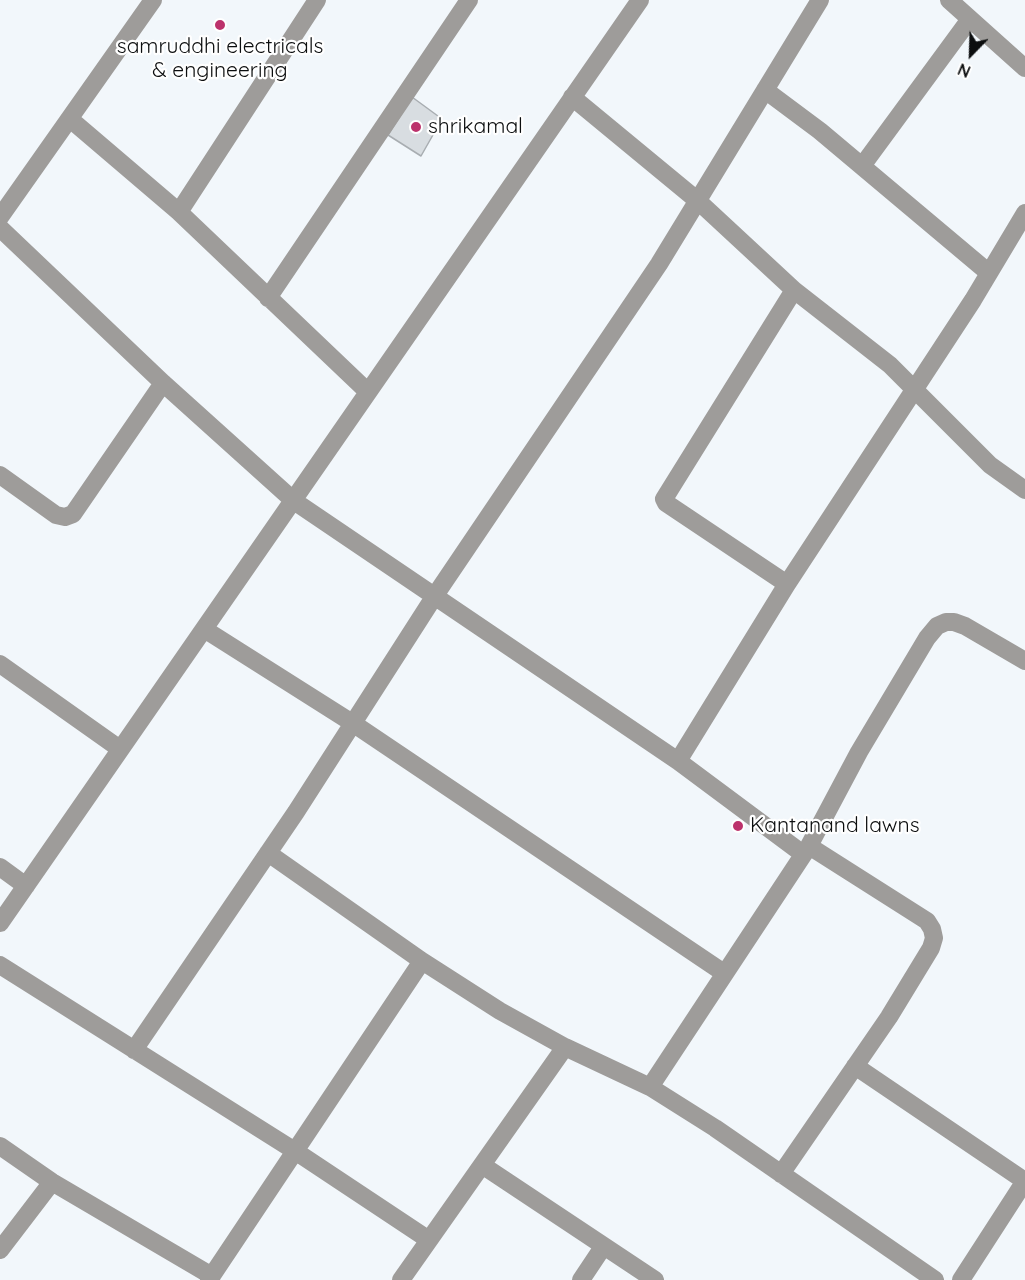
<!DOCTYPE html>
<style>
body{margin:0}
#map{position:relative;width:1025px;height:1280px;overflow:hidden;background:#f2f7fb;font-family:Quicksand,sans-serif}
canvas{display:block}
.north{position:absolute;left:941px;top:24px;width:60px;height:60px;-webkit-text-stroke:4px #fff;paint-order:stroke;rotate:203deg;font-size:16px;font-weight:700;line-height:24px;text-align:center;color:#0c0e0f}
.north::after{content:'';display:block;margin:auto;width:21px;height:27px;background:#0c0e0f;clip-path:polygon(50% 0,100% 100%,50% 72%,0 100%)}
</style>
<div id="map">
<canvas width="1025" height="1280"></canvas>
<div class="north">N</div>
</div>
<script>
const g = document.querySelector('canvas').getContext('2d');
g.lineJoin = 'round';
function fill(path, color) {
  g.fillStyle = color;
  g.fill(path, 'evenodd');
}
function toPath(rows) {
  const path = new Path2D();
  for (const r of rows) {
    path.moveTo(r[0], r[1]);
    for (let i = 2; i < r.length; i += 2) path.lineTo(r[i], r[i + 1]);
  }
  return path;
}
function stroke(path, color, width, dash) {
  g.strokeStyle = color;
  g.lineWidth = width;
  g.lineCap = dash ? 'butt' : 'round';
  g.setLineDash(dash || []);
  g.stroke(path);
}
function write(font, color, halo, rows, align = 'center') {
  g.font = font + ' Quicksand,sans-serif';
  g.lineWidth = 4.5;
  g.setLineDash([]);
  g.textBaseline = 'middle';
  g.strokeStyle = halo;
  g.fillStyle = color;
  for (const [text, x, y, turn = 0] of rows) {
    g.save();
    g.translate(x, y);
    g.rotate((+turn || 0) * Math.PI / 180);
    g.textAlign = isNaN(turn) ? turn : align;
    if (halo) g.strokeText(text, 0, 0);
    g.fillText(text, 0, 0);
    g.restore();
  }
}
const building = toPath([
 [412,97,442,119,421,156,388,135,412,97]
]);
fill(building, '#d8dde1');
stroke(building, '#a8adb1', 1.5);
stroke(toPath([
 [949,0,1025,68],
 [765,90,820,131,989,273],
 [572,97,698,201,794,290,890,365,990,465,1025,490],
 [70,119,179,212,368,392],
 [862,166,970,19],
 [179,212,317,0],
 [0,217,153,0],
 [0,228,163,383,294,501,678,761,803,854],
 [268,298,469,0],
 [0,475,56,515,65,517,73,514,163,383],
 [787,584,666,503,664,499,794,290],
 [204,629,354,724,724,973],
 [0,664,120,749],
 [678,761,787,584,973,300,1025,213],
 [268,853,422,961,500,1011,565,1047,650,1087,715,1128,935,1280],
 [0,867,26,886],
 [0,923,640,0],
 [0,965,295,1151,429,1240],
 [134,1050,296,812,434,597,659,264,820,0],
 [855,1066,1025,1181,961,1280],
 [650,1087,809,846,859,752,927,638,937,626,946,622,954,622,965,626,1025,661],
 [0,1146,52,1182,212,1276],
 [482,1165,655,1280],
 [781,1174,889,1017,931,948,934,938,932,929,927,921,809,846],
 [0,1250,52,1182],
 [209,1280,422,961],
 [401,1280,565,1047],
 [581,1280,603,1247]
]), '#9e9c9a', 18);
for (const [x, y, r, color] of [
 [220,25,6,"#bc326c"],
 [416,127,6,"#bc326c"],
 [738,826,6,"#bc326c"]
]) {
  const dot = new Path2D();
  dot.arc(x, y, r, 0, 2 * Math.PI);
  g.fillStyle = color;
  g.fill(dot);
  stroke(dot, '#fff', 2);
}
write('21px', '#0c0e0f', '#fff', [
 ["samruddhi electricals",220,47,"center"],
 ["& engineering",220,71,"center"],
 ["shrikamal",428,127],
 ["Kantanand lawns",750,826]
], 'left');
</script>
